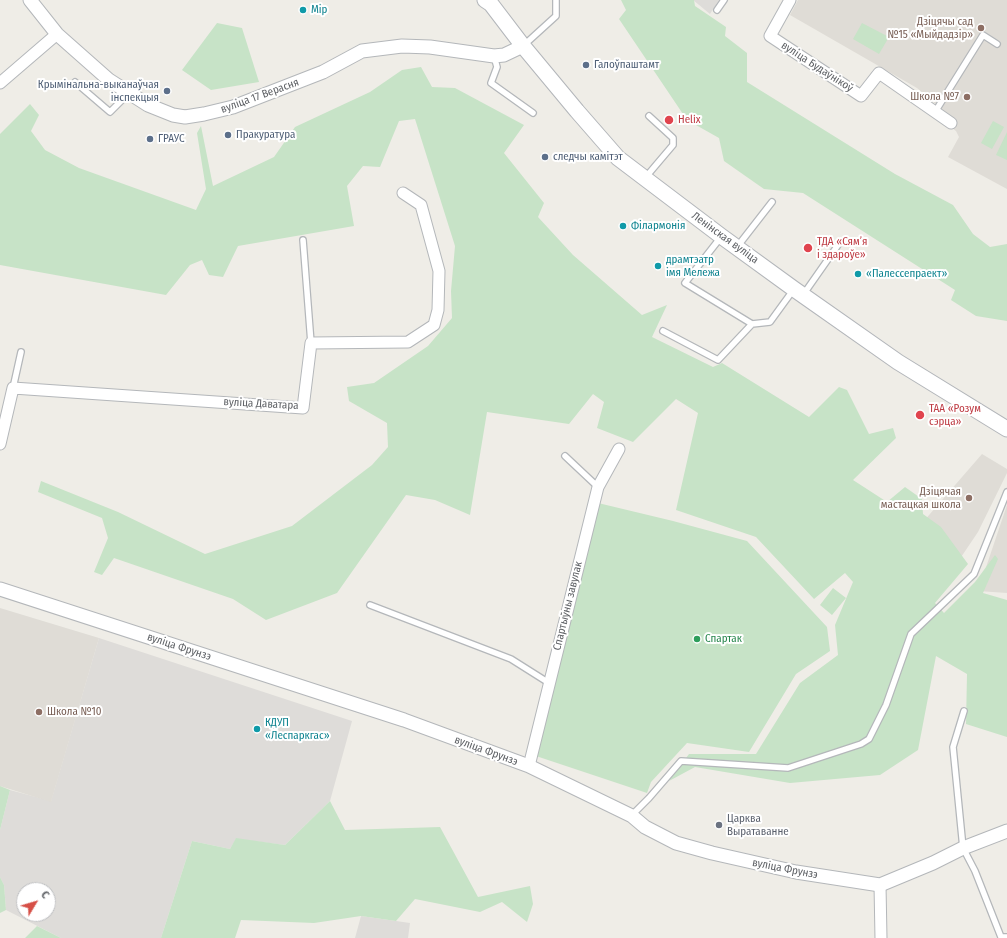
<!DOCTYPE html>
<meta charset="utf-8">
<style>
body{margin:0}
#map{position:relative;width:1007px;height:938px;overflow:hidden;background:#efede7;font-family:"Fira Sans Condensed",sans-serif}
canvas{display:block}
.north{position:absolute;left:16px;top:882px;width:40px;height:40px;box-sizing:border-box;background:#fff;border:1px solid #bfc0c2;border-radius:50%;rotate:52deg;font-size:11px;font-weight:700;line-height:16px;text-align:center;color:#5f6266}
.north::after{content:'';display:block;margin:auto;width:14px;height:18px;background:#d64f46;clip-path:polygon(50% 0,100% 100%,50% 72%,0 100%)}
</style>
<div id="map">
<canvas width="1007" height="938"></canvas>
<div class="north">С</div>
</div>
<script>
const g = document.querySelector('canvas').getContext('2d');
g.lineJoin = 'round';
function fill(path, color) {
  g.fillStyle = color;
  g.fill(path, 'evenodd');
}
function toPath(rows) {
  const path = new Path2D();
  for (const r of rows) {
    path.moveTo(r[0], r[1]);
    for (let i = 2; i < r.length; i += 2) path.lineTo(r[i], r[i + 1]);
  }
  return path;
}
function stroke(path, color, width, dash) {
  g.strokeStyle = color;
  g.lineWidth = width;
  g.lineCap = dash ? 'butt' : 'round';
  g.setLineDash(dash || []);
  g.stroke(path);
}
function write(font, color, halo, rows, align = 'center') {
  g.font = font + ' "Fira Sans Condensed",sans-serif';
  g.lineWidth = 4;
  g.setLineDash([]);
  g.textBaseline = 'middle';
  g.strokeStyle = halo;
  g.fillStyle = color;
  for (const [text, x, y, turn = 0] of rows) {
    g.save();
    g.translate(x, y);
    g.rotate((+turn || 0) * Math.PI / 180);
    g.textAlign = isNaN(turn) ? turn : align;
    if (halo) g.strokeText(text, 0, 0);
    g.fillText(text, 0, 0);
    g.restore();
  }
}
fill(toPath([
 [693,0,719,0,710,14],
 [99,638,352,721,330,801,285,845,236,839,230,849,192,841,161,938,61,938,6,910,4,885,0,877,0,830,10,790,51,801],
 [24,890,48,890,48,914,24,914],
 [361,916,410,923,408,938,355,938]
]), '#dedcd9');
fill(toPath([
 [798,0,1007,0,1007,189,948,157,959,137,956,131,949,126,953,119,917,88,790,15],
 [982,454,1007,469,1007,473,978,532,949,575,923,522],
 [1007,505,1007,593,978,591],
 [0,608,99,638,51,802,0,786]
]), '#dfdcd6');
fill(toPath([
 [621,0,694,0,695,6,726,27,725,36,747,53,747,82,895,174,953,205,973,234,990,247,1007,244,1007,321,976,316,951,300,955,290,803,193,764,189,724,161,719,138,687,120,619,19,626,10],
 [217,23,242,28,259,82,211,90,182,70],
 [862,23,889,37,879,54,853,39],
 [421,67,432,87,455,88,524,125,504,153,544,203,538,217,573,255,642,315,667,305,652,337,713,367,722,363,809,417,839,387,847,390,869,434,893,428,896,438,853,480,887,502,905,487,922,499,923,514,941,527,968,564,935,603,944,613,975,582,995,555,998,559,983,593,1007,600,1007,737,966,724,967,674,936,656,918,750,880,775,790,783,695,767,669,781,689,754,756,754,800,683,838,655,835,625,853,582,845,573,814,599,756,537,676,510,698,413,676,399,633,442,597,428,604,402,593,394,569,424,487,412,470,515,435,500,406,495,337,593,266,620,233,599,114,558,102,575,94,572,108,538,102,518,38,492,41,481,118,512,205,554,292,526,372,465,388,447,387,423,349,401,347,387,374,383,428,346,452,318,451,291,455,246,415,119,399,121,380,167,363,166,347,186,354,226,238,246,223,277,209,275,202,260,190,265,166,295,0,265,0,134,30,104,39,115,31,131,45,150,79,168,196,210,206,189,197,133,201,126,213,186,274,157,295,127,370,92,402,70],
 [993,121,1004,127,992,149,981,143],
 [1007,132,1007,160,996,155],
 [598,503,673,521,747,541,827,627,830,651,796,674,749,752,687,743,651,782,647,793,536,756],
 [833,588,846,598,832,615,820,605],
 [0,786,10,790,0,830],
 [330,801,345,830,440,827,478,897,530,886,533,904,527,922,502,902,480,912,415,899,396,921,361,916,314,923,241,920,235,938,161,938,192,841,230,849,236,838,285,845],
 [0,877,4,885,6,910,0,913],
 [37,926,61,938,25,938]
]), '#c7e3c7');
const service = toPath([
 [717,10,724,0],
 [523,46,556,16,556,0],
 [494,56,497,67,491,83,533,113],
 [75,82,110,112,129,93],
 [935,112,983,35,997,44],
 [645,178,673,145,673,138,649,116],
 [721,237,685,283,752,324],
 [303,240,311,343],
 [737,247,772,202],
 [803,295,838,245],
 [663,331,718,360,752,324,770,322,794,289],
 [13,388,21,352],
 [565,456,598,487],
 [370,605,511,659,549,683],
 [964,711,953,747,963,848,975,871,1001,937,1007,937],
 [632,815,649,798,681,761,788,768,861,744,869,739,886,705,911,634,974,574,1007,492]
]);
const minor = toPath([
 [790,0,770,36,861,96,879,73,951,123],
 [0,83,57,34],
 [0,444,13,388,303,408,311,343,408,342,434,325,438,310,439,271,421,205,403,193],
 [529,766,598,487,619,449],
 [880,885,881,938]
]);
const tertiary = toPath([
 [30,0,57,34,109,80,148,105,173,115,185,117,204,114,233,107,323,72,362,51,402,46,430,47,494,56,504,55,523,46],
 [0,589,404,720,529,766,632,816,645,827,676,843,712,853,796,872,880,885,933,863,963,848,1007,831]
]);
const secondary = toPath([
 [485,0,491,4,523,46,577,111,618,158,721,236,794,289,898,362,1007,429]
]);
stroke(service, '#b4b7ba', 8);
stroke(minor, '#b4b7ba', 13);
stroke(tertiary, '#b4b7ba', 15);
stroke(secondary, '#b3b6ba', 17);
stroke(service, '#fff', 5.5);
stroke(minor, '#fff', 11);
stroke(tertiary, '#fff', 13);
stroke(secondary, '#fff', 15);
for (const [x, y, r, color] of [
 [303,10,4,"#0f9aa8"],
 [981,28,4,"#8d6e63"],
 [586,65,4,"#5c6f8a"],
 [167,91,4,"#5c6f8a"],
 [967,97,4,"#8d6e63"],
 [669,120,5,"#e0444e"],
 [228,135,4,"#5c6f8a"],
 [150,139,4,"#5c6f8a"],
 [545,157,4,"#5c6f8a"],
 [623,226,4,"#0f9aa8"],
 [808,248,5,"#e0444e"],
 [658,266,4,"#0f9aa8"],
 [858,274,4,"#0f9aa8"],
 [920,415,5,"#e0444e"],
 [969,498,4,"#8d6e63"],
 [697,639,4,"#2e9e5b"],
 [39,712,4,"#8d6e63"],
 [257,729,4,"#0f9aa8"],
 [719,825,4,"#6b7280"]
]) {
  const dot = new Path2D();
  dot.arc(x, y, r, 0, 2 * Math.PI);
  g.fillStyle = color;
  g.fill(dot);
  stroke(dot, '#fff', 1.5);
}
write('11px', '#0d838f', '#fff', [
 ["Мір",311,10],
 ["Філармонія",631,226],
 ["драмтэатр",666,260],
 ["імя Мележа",666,273],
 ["«Палессепраект»",866,274],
 ["КДУП",265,723],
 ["«Леспаркгас»",265,736]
], 'left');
write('11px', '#785e54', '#fff', [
 ["Дзіцячы сад",973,22],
 ["№15 «Мыйдадзір»",973,35],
 ["Школа №7",959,97],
 ["Дзіцячая",961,492],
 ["мастацкая школа",961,505],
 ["Школа №10",47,712,"left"]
], 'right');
write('11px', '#4e5e75', '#fff', [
 ["Галоўпаштамт",594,65],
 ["Крымінальна-выканаўчая",159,85,"right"],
 ["інспекцыя",159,98,"right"],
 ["Пракуратура",236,135],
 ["ГРАУС",158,139],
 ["следчы камітэт",553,157]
], 'left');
write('11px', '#5f6266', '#fff', [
 ["вуліца Будаўнікоў",817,67,33],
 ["вуліца 17 Верасня",260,96,-20],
 ["Ленінская вуліца",725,238,36],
 ["вуліца Даватара",261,404,3],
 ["Спартыўны завулак",568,606,-76],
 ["вуліца Фрунзэ",179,647,18],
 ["вуліца Фрунзэ",486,751,20],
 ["вуліца Фрунзэ",785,869,11]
]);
write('11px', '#be3a42', '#fff', [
 ["Helix",678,120],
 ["ТДА «Сямʼя",817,242],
 ["і здароўе»",817,255],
 ["ТАА «Розум",929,409],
 ["сэрца»",929,422]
], 'left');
write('11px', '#27864d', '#fff', [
 ["Спартак",705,639]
], 'left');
write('11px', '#5b616d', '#fff', [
 ["Царква",727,819],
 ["Выратаванне",727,832]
], 'left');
</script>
